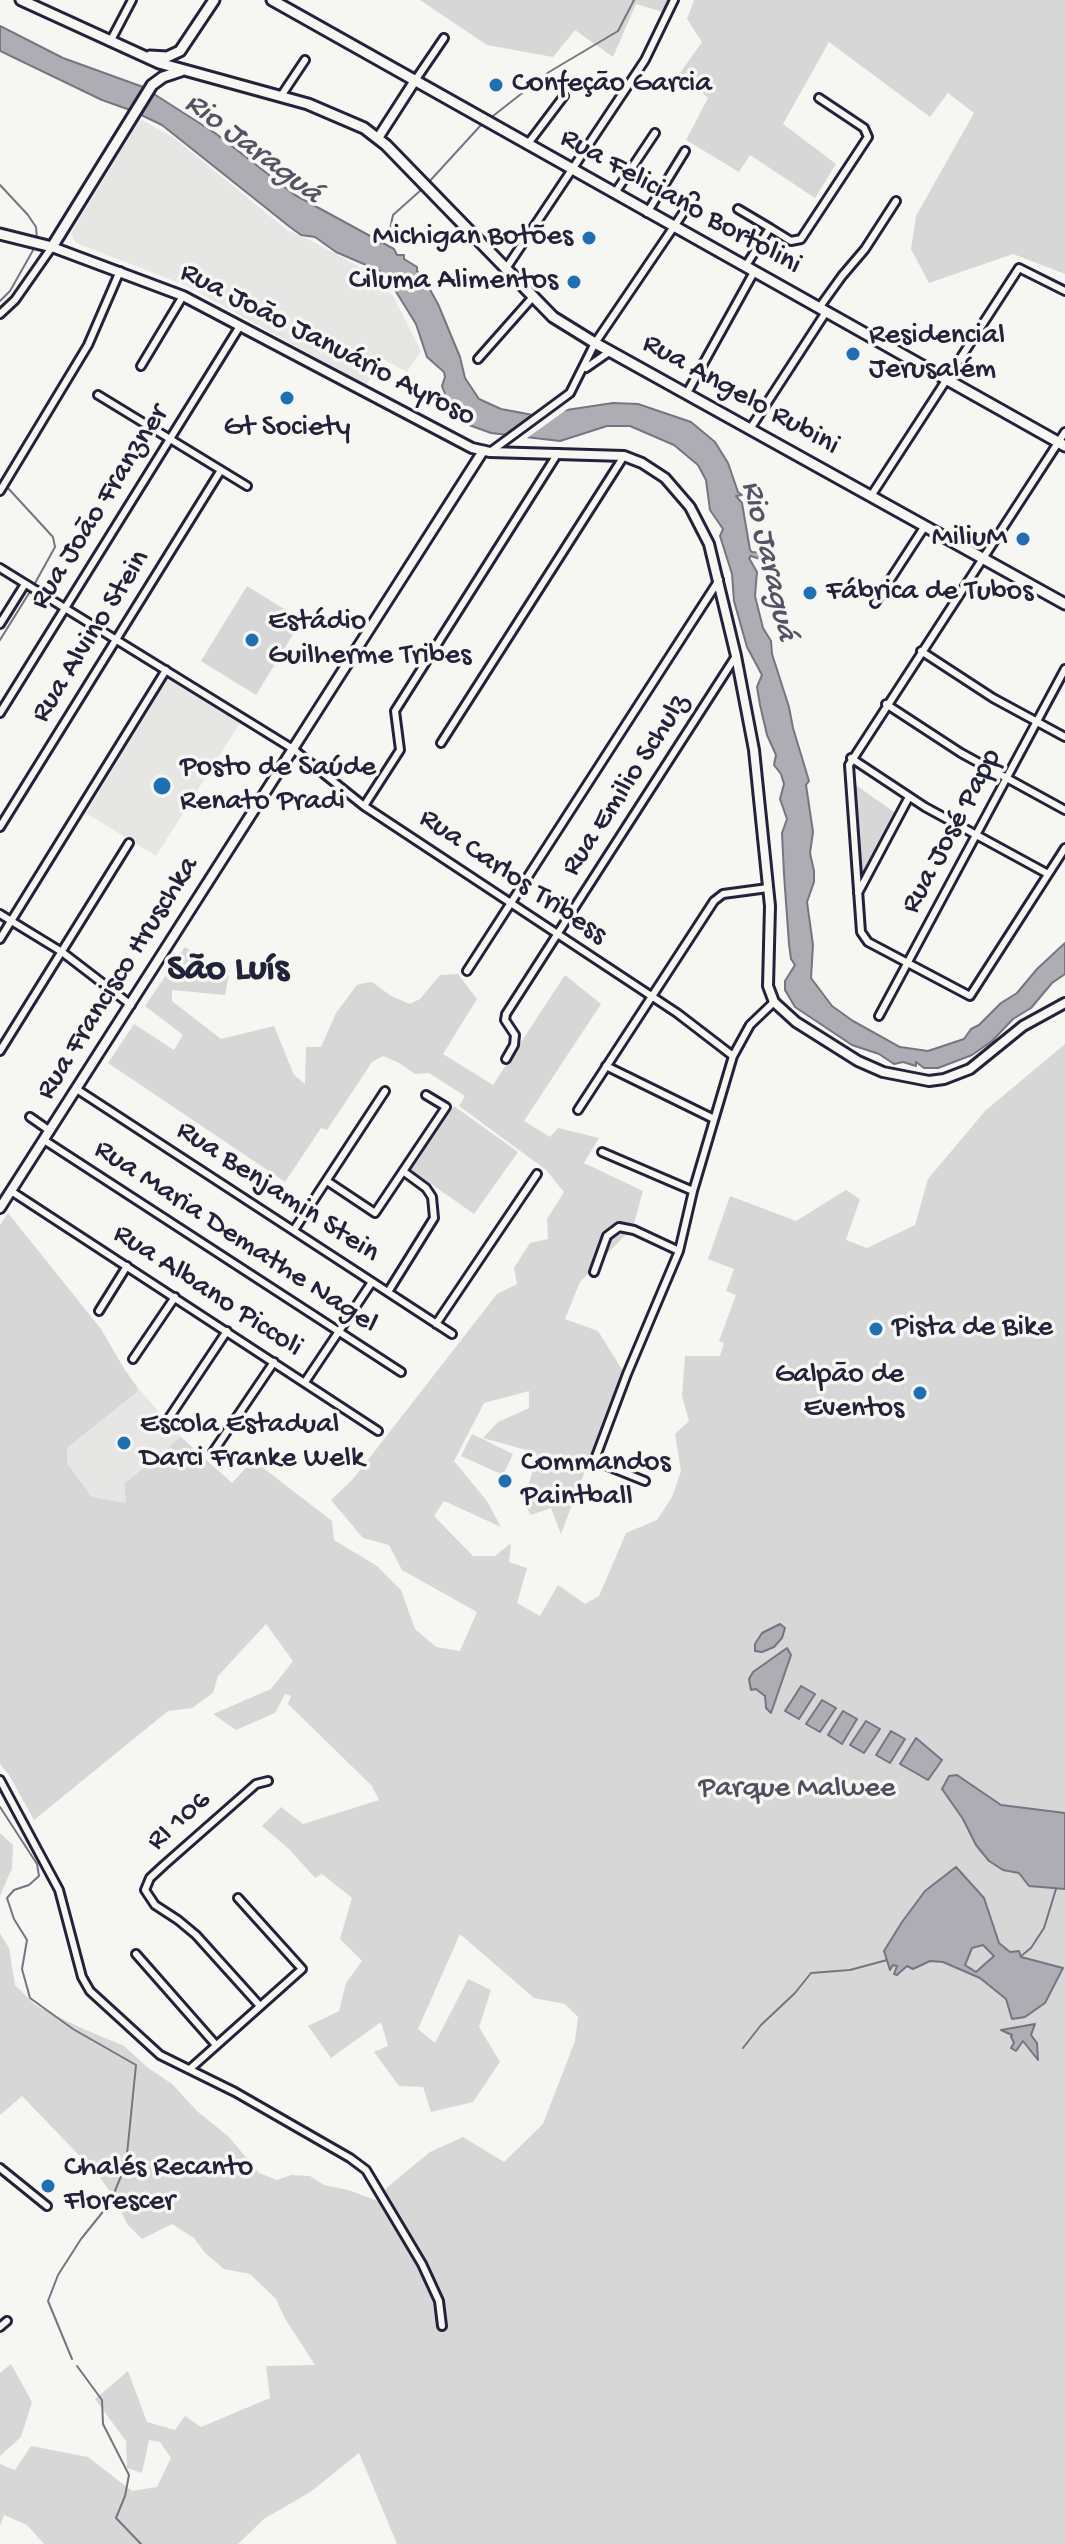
<!DOCTYPE html>
<meta charset="utf-8">
<style>
body{margin:0}
canvas{display:block;background:#f6f6f2}
</style>
<canvas width="1065" height="2544"></canvas>
<script>
const g = document.querySelector('canvas').getContext('2d');
g.lineJoin = 'round';
function fill(path, color) {
  g.fillStyle = color;
  g.fill(path, 'evenodd');
}
function toPath(rows) {
  const path = new Path2D();
  for (const r of rows) {
    path.moveTo(r[0], r[1]);
    for (let i = 2; i < r.length; i += 2) path.lineTo(r[i], r[i + 1]);
  }
  return path;
}
function stroke(path, color, width, dash) {
  g.strokeStyle = color;
  g.lineWidth = width;
  g.lineCap = dash ? 'butt' : 'round';
  g.setLineDash(dash || []);
  g.stroke(path);
}
function write(font, color, halo, rows, align = 'center') {
  g.font = font + ' "Gochi Hand",sans-serif';
  g.lineWidth = 7;
  g.setLineDash([]);
  g.textBaseline = 'middle';
  g.strokeStyle = halo;
  g.fillStyle = color;
  for (const [text, x, y, turn = 0] of rows) {
    g.save();
    g.translate(x, y);
    g.rotate((+turn || 0) * Math.PI / 180);
    g.textAlign = isNaN(turn) ? turn : align;
    if (halo) g.strokeText(text, 0, 0);
    g.fillText(text, 0, 0);
    g.restore();
  }
}
fill(toPath([
 [140,119,173,137,287,230,312,241,374,275,393,296,421,351,407,372,383,359,366,385,187,286,76,243,71,233],
 [168,678,240,723,156,856,86,813],
 [138,1388,181,1437,124,1484,126,1503,92,1497,67,1463,67,1448,137,1392]
]), '#e6e6e4');
fill(toPath([
 [420,0,668,0,663,12,636,4,613,57,575,30,553,57,487,45],
 [694,0,1065,0,1065,274,1013,254,929,283,911,249,916,216,974,113,948,93,930,117,829,42,783,124,836,164,815,198,750,155,739,172,686,140,708,98,680,73,702,42,687,19],
 [247,586,302,620,256,695,201,661],
 [850,781,897,814,858,887],
 [185,947,229,975,225,995,172,990,172,1001,221,1039,274,1026,294,1075,305,1084,306,1047,321,1047,336,1013,357,985,364,983,372,982,391,996,410,1004,420,999,440,975,458,974,477,999,443,1054,493,1085,565,975,601,1004,524,1121,550,1137,558,1128,599,1138,584,1163,643,1191,633,1227,580,1282,565,1319,598,1331,623,1371,561,1534,551,1508,531,1515,524,1504,537,1453,483,1438,498,1422,529,1408,529,1391,484,1403,454,1461,487,1501,501,1527,444,1501,434,1516,473,1556,495,1556,511,1543,509,1562,527,1568,517,1603,540,1616,558,1585,585,1604,599,1596,626,1533,657,1520,672,1497,681,1471,675,1434,689,1421,682,1396,685,1356,720,1356,724,1343,719,1341,736,1295,726,1291,734,1269,708,1259,730,1196,796,1221,846,1190,860,1199,846,1240,867,1248,915,1225,928,1179,985,1111,1065,1044,1065,2544,397,2544,359,2453,309,2493,265,2518,238,2544,44,2544,27,2525,4,2515,0,2526,0,2464,15,2470,31,2446,88,2457,132,2491,157,2487,171,2458,160,2442,149,2440,142,2473,127,2468,126,2441,95,2399,128,2371,147,2422,175,2430,185,2416,201,2427,270,2398,266,2366,315,2365,284,2317,276,2299,250,2274,224,2269,205,2253,194,2238,172,2224,142,2239,127,2224,114,2197,98,2175,22,2096,0,2115,0,1933,9,1948,15,1985,35,2005,79,2027,124,2046,147,2067,172,2084,197,2111,229,2137,259,2173,277,2180,291,2175,310,2176,324,2185,348,2190,386,2204,388,2199,385,2189,430,2152,463,2137,504,2162,543,2124,575,2041,578,2017,565,2004,534,1998,460,1934,418,2029,435,2043,468,1979,491,1990,479,2027,500,2062,473,2102,431,2112,423,2087,399,2086,374,2052,388,2046,381,2022,331,2058,308,2026,339,2011,346,1983,362,1961,340,1939,352,1898,322,1874,315,1878,289,1849,262,1826,281,1807,303,1824,379,1800,372,1786,288,1704,291,1696,285,1694,275,1713,236,1730,213,1714,271,1689,293,1661,266,1624,218,1676,213,1693,192,1708,168,1711,34,1820,9,1775,0,1764,0,1225,8,1213,101,1329,125,1370,138,1388,137,1392,67,1448,67,1463,92,1497,126,1503,124,1484,181,1437,232,1483,253,1460,332,1521,334,1540,377,1566,401,1590,415,1629,436,1647,460,1651,477,1612,402,1570,389,1545,363,1538,331,1500,353,1479,497,1294,517,1284,514,1268,530,1243,548,1239,547,1219,564,1192,545,1169,459,1106,465,1096,429,1073,415,1074,399,1063,383,1056,372,1062,327,1130,321,1128,285,1182,108,1063,134,1024,174,1050,183,1035,145,1006],
 [454,1106,518,1152,474,1214,410,1169],
 [472,1434,513,1454,503,1475,461,1456],
 [0,1833,13,1845,12,1868,0,1896],
 [11,2364,32,2402,21,2437,0,2456,0,2373]
]), '#d7d7d7');
const water = toPath([
 [0,26,63,58,143,87,215,133,295,195,394,249,397,255,404,255,404,259,417,267,417,271,423,277,438,304,460,357,465,378,479,399,501,409,533,415,613,403,638,404,691,422,715,442,728,463,738,492,742,495,736,496,742,503,750,550,752,552,769,553,760,559,751,556,749,558,757,572,755,596,763,628,771,641,772,654,789,707,793,728,809,781,806,785,813,832,810,853,814,871,814,882,807,902,813,945,811,978,832,1006,853,1021,900,1047,928,1051,964,1039,971,1029,979,1025,1001,1003,1017,993,1037,969,1065,943,1065,974,1052,983,1031,1008,1013,1019,992,1041,972,1055,938,1068,924,1068,916,1062,916,1066,903,1062,894,1064,879,1054,852,1045,795,1007,785,990,785,981,795,965,791,959,789,944,784,874,782,833,787,819,780,799,784,784,781,774,774,765,776,755,767,735,760,705,757,687,762,675,747,647,734,601,732,574,720,536,723,529,710,510,706,480,698,465,674,445,630,426,607,426,560,441,491,433,458,421,453,416,442,386,445,377,444,372,427,357,416,324,395,290,380,271,336,252,315,237,301,235,290,227,162,125,133,111,102,100,0,51,0,26],
 [780,1624,785,1628,782,1638,774,1647,762,1652,755,1651,755,1644,762,1633,780,1624],
 [787,1648,791,1655,771,1713,766,1708,765,1696,756,1689,751,1690,749,1679,753,1672,787,1648],
 [801,1686,815,1694,799,1719,785,1711,801,1686],
 [822,1700,836,1708,820,1732,806,1724,822,1700],
 [843,1711,857,1719,842,1744,828,1735,843,1711],
 [866,1721,880,1729,864,1753,850,1745,866,1721],
 [891,1731,905,1739,890,1763,876,1755,891,1731],
 [916,1738,942,1760,928,1780,900,1764,916,1738],
 [957,1775,1001,1805,1065,1813,1065,1889,1029,1886,1019,1873,1003,1870,989,1861,976,1845,963,1819,942,1789,949,1776,957,1775],
 [956,1867,984,1898,999,1943,1010,1952,1019,1951,1021,1957,1063,1968,1045,2003,1025,2017,1012,2019,1006,1999,980,1978,943,1962,930,1961,913,1969,907,1966,897,1975,894,1974,897,1966,893,1965,890,1970,884,1951,902,1922,925,1891,956,1867],
 [983,1945,994,1956,976,1972,965,1965,972,1948,983,1945],
 [1035,2024,1031,2035,1037,2043,1038,2060,1023,2041,1016,2051,1011,2048,1014,2043,1011,2037,1012,2035,1001,2030,1035,2024]
]);
fill(water, '#adadb3');
stroke(water, '#757583', 2);
fill(toPath([
 [573,405,523,441,500,438,537,411]
]), '#f6f6f2');
stroke(toPath([
 [493,116,549,72,618,31,634,0],
 [428,183,481,125],
 [0,185,28,215,36,227,37,239],
 [379,244,389,234,393,215,421,190],
 [0,301,10,291,36,245],
 [7,487,53,537,55,547,34,585],
 [0,640,31,590],
 [0,1807,37,1864,39,1876,29,1885,14,1890,7,1898,14,1919,27,1940,22,1969,30,1998,73,2029,136,2065,126,2164,110,2203,81,2239,58,2275,48,2301,72,2359],
 [1021,1956,1031,1948,1044,1928,1056,1889],
 [743,2048,761,2025,795,1993,811,1973,850,1970,887,1960],
 [77,2366,102,2400,103,2424,129,2475,125,2496,116,2518,141,2544]
]), '#757583', 2);
const street = toPath([
 [110,42,132,0],
 [414,82,444,38],
 [281,96,305,60],
 [527,145,564,96],
 [615,193,655,133],
 [738,209,770,228],
 [647,213,685,151],
 [745,267,770,228,791,241,801,239,868,137,864,128,819,98],
 [505,270,645,60,674,0],
 [819,308,842,276,865,249,896,201],
 [0,314,15,300,52,247],
 [478,359,532,298],
 [141,366,183,296],
 [586,368,609,352],
 [687,393,754,272],
 [98,395,247,486],
 [750,429,826,312],
 [1065,432,849,765,861,932,868,942,970,996,1065,848],
 [490,452,570,393,595,343,694,197],
 [0,491,88,345,120,271],
 [871,496,1019,268,1065,291],
 [0,568,293,749,364,806,677,1013,733,1056],
 [875,603,925,526],
 [0,624,25,584],
 [921,651,993,698,1065,737],
 [886,704,961,753,1065,810],
 [0,713,240,326],
 [441,743,624,456],
 [851,758,925,807,1048,874],
 [364,806,400,750,395,711,558,453],
 [0,827,221,470],
 [858,893,909,797],
 [0,914,62,952,131,1005],
 [0,939,166,670],
 [467,971,719,580],
 [879,1016,1065,669],
 [0,1051,129,843],
 [506,1059,514,1045,515,1035,505,1020,506,1014,736,656],
 [606,1066,714,1119],
 [78,1090,452,1334],
 [578,1110,714,901,723,894,768,888],
 [30,1117,50,1131],
 [44,1140,401,1372],
 [602,1152,693,1191],
 [327,1181,375,1213,446,1107,426,1095],
 [11,1191,378,1431],
 [294,1230,385,1091],
 [594,1272,607,1236,619,1227,634,1230,679,1251],
 [388,1292,434,1218,432,1197,426,1188,403,1171],
 [99,1311,127,1266],
 [436,1324,537,1174],
 [133,1359,175,1297],
 [305,1382,372,1282],
 [167,1421,227,1331],
 [213,1452,274,1362],
 [595,1461,645,1481],
 [592,1467,627,1374,679,1251,693,1191,733,1056,750,1025,774,1002],
 [0,1780,59,1890,82,1977,90,1991,160,2055,235,2092,350,2158,366,2170,422,2264,439,2301,442,2326],
 [136,1954,216,2045],
 [260,2006,196,1935,178,1920,155,1905,145,1890,150,1878,164,1865,247,1792,256,1784,268,1781],
 [191,2068,302,1969,238,1898],
 [0,2168,47,2206],
 [0,2327,7,2321]
]);
const secondary = toPath([
 [378,138,414,82],
 [52,247,183,296,472,448,490,452,624,456,642,463,665,478,690,507,709,544,736,656,754,750,770,906,768,986,774,1002,796,1022,858,1061,883,1072,929,1081,944,1079,970,1069,1023,1026,1065,1003],
 [0,1208,483,451]
]);
const primary = toPath([
 [21,0,159,63,308,104,364,128,386,145,553,317,595,343,1065,604],
 [272,0,1065,446],
 [150,56,167,57,180,51,214,0],
 [0,234,52,247,152,85,163,77,181,71]
]);
stroke(street, '#22223b', 12);
stroke(secondary, '#22223b', 14);
stroke(primary, '#22223b', 15);
stroke(street, '#f6f6f2', 6);
stroke(secondary, '#f6f6f2', 8);
stroke(primary, '#f6f6f2', 9);
for (const [x, y, r, color] of [
 [496,85,8,"#1f6fb2"],
 [589,238,8,"#1f6fb2"],
 [574,282,8,"#1f6fb2"],
 [853,354,8,"#1f6fb2"],
 [287,398,8,"#1f6fb2"],
 [1023,539,8,"#1f6fb2"],
 [810,593,8,"#1f6fb2"],
 [252,640,8,"#1f6fb2"],
 [162,786,10,"#1f6fb2"],
 [876,1329,8,"#1f6fb2"],
 [920,1393,8,"#1f6fb2"],
 [124,1443,8,"#1f6fb2"],
 [505,1481,8,"#1f6fb2"],
 [48,2186,8,"#1f6fb2"]
]) {
  const dot = new Path2D();
  dot.arc(x, y, r, 0, 2 * Math.PI);
  g.fillStyle = color;
  g.fill(dot);
  stroke(dot, '#f6f6f2', 3);
}
write('30px', '#22223b', '#f6f6f2', [
 ["Confeção Garcia",512,85],
 ["Michigan Botões",573,238,"right"],
 ["Ciluma Alimentos",558,282,"right"],
 ["Residencial",869,337],
 ["Jerusalém",869,371],
 ["Gt Society",287,429,"center"],
 ["MiliuM",1007,539,"right"],
 ["Fábrica de Tubos",826,593],
 ["Estádio",268,623],
 ["Guilherme Tribes",268,657],
 ["Posto de Saúde",180,769],
 ["Renato Pradi",180,803],
 ["Pista de Bike",892,1329],
 ["Galpão de",904,1376,"right"],
 ["Eventos",904,1410,"right"],
 ["Escola Estadual",140,1426],
 ["Darci Franke Welk",140,1460],
 ["Commandos",521,1464],
 ["Paintball",521,1498],
 ["Chalés Recanto",64,2169],
 ["Florescer",64,2203]
], 'left');
write('30px', '#22223b', '#f6f6f2', [
 ["Rua Feliciano Bortolini",680,203,29],
 ["Rua João Januário Ayroso",327,346,27],
 ["Rua Angelo Rubini",740,396,29],
 ["Rua João Franzner",101,508,-58],
 ["Rua Alvino Stein",92,637,-58],
 ["Rua Emilio Schulz",627,786,-57],
 ["Rua José Papp",953,832,-62],
 ["Rua Carlos Tribess",512,878,34],
 ["Rua Francisco Hruschka",119,979,-58],
 ["Rua Benjamin Stein",277,1193,33],
 ["Rua Maria Demathe Nagel",235,1238,33],
 ["Rua Albano Piccoli",207,1292,33],
 ["RI 106",180,1822,-42]
]);
write('30px', '#4f4f62', '#f6f6f2', [
 ["Parque Malwee",797,1790]
]);
write('italic 32px', '#535365', '#f6f6f2', [
 ["Rio Jaraguá",252,150,37],
 ["Rio Jaraguá",767,561,77]
]);
write('bold 38px', '#22223b', '#f6f6f2', [
 ["São Luís",228,971]
]);
</script>
